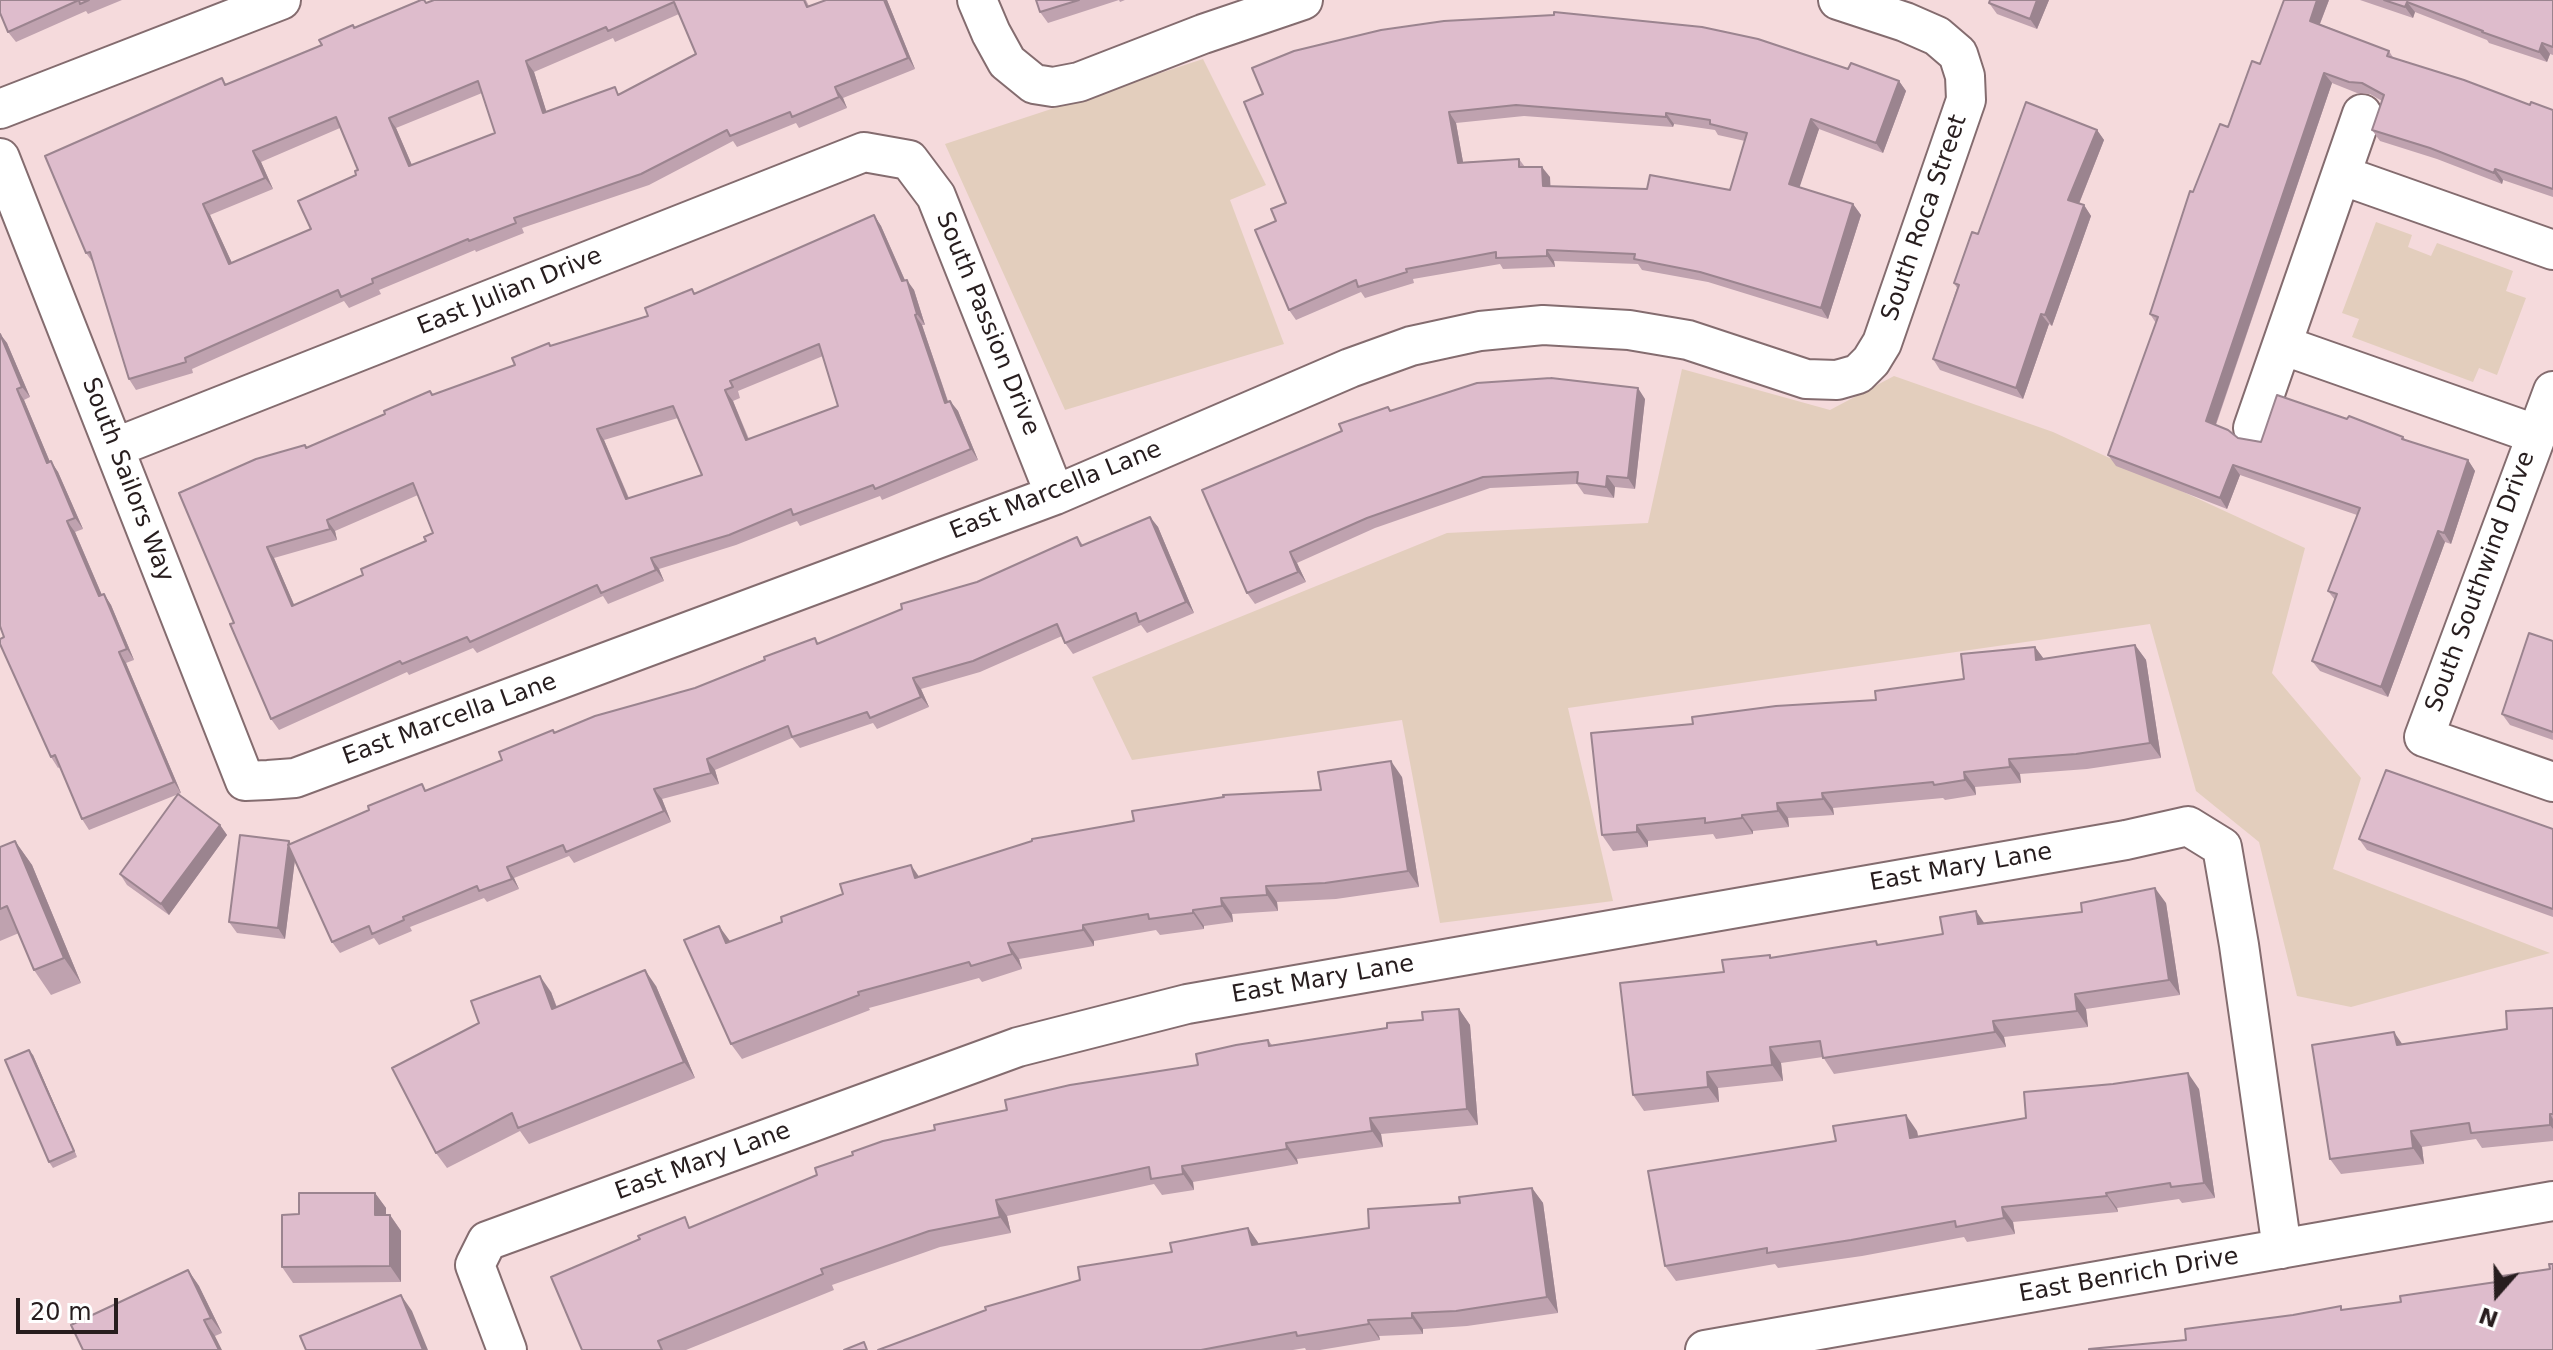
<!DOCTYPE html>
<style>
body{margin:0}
#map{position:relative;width:2553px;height:1350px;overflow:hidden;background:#f5dadc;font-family:"DejaVu Sans",sans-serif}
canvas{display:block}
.north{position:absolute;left:2457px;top:1254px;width:80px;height:80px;-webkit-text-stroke:6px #fff;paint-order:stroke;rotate:200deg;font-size:22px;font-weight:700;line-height:32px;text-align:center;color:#271d1e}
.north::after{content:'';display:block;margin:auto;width:28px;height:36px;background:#271d1e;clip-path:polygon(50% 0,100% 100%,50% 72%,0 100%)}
.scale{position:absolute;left:16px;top:1298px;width:102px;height:36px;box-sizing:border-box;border:4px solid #271d1e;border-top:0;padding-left:10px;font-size:24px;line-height:28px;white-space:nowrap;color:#271d1e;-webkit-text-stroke:6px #fff;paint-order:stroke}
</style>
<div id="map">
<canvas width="2553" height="1350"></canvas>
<div class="north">N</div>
<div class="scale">20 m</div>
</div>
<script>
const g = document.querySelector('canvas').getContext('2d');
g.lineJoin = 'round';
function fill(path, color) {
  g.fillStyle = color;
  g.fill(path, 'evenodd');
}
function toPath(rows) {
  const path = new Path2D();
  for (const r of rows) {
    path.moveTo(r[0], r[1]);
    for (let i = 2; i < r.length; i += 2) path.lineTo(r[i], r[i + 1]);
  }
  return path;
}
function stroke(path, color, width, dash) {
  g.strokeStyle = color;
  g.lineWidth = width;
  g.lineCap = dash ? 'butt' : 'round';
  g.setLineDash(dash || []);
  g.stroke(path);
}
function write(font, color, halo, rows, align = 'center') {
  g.font = font + ' "DejaVu Sans",sans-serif';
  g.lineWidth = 6;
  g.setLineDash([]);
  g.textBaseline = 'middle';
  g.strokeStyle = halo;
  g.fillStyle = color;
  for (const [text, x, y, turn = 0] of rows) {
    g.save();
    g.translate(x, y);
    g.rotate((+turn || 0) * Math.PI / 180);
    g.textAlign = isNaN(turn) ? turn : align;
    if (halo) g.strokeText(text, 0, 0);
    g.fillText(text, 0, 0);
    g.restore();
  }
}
fill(toPath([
 [1203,59,1266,185,1230,200,1284,344,1065,410,945,144],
 [2376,222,2412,235,2408,247,2431,256,2437,243,2513,271,2506,291,2526,298,2497,375,2479,368,2473,382,2352,337,2359,319,2342,313],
 [1682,369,1830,410,1894,376,2053,432,2305,548,2272,673,2361,778,2333,869,2550,953,2351,1007,2297,996,2259,842,2196,791,2150,624,1568,708,1613,901,1440,923,1402,720,1132,760,1092,677,1447,533,1648,523]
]), '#e3cebd');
const minor = toPath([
 [977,0,991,33,1007,62,1034,84,1053,87,1079,82,1203,34,1303,0],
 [0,109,281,0],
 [0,158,245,781,268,780,295,778,1055,495,1350,368,1411,346,1480,331,1543,325,1629,330,1688,340,1806,379,1837,380,1858,374,1871,361,1882,343,1966,100,1965,76,1958,54,1937,36,1905,22,1838,0],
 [2341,175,2553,250],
 [2282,345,2535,434],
 [2553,391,2424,737,2553,782],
 [2253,428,2362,114],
 [114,448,864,152,909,160,936,196,1055,495],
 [507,1350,475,1265,487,1241,1018,1047,1187,1004,2126,840,2188,826,2222,847,2239,945,2282,1249],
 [1705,1350,2553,1201]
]);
stroke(minor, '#846c6f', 42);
stroke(minor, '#fff', 38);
fill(toPath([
 [0,0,122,0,88,14,86,11,16,42,8,32],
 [425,0,427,3,806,0,809,6,887,0,915,69,843,98,847,108,799,128,796,123,737,147,733,141,649,185,522,228,524,233,476,252,475,250,379,290,381,294,349,308,344,301,192,369,193,373,136,390,129,379,94,264,86,253,226,84,322,45,355,28],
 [679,14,696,54,620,94,546,111,534,72,613,38,615,42],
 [482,93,495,133,412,165,396,128],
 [340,128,358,170,356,175,311,229,232,263,210,215,273,189,261,162],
 [1036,0,1125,0,1120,2,1119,0,1048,23,1040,12],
 [2049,0,2037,29,1997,14,1989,3],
 [2329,0,2320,24,2389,51,2394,59,2530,105,2553,110,2553,197,2503,180,2502,184,2437,159,2380,141,2372,130,2382,101,2370,94,2357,93,2332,83,2216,425,2238,438,2261,442,2403,437,2406,440,2468,460,2475,471,2451,544,2445,542,2388,697,2320,671,2312,661,2335,600,2328,591,2357,515,2240,475,2227,509,2116,466,2108,455,2156,323,2150,314,2193,192,2260,64],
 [2360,0,2553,0,2553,55,2550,54,2547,62,2489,43,2487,40,2415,12,2413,18],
 [1848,69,1899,81,1906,91,1883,153,1819,129,1799,187,1853,204,1861,215,1828,319,1708,282,1642,270,1638,264,1554,261,1555,267,1503,269,1500,264,1413,279,1414,283,1365,298,1361,292,1296,320,1289,310,1276,221,1286,203,1244,102],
 [1524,116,1673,127,1674,124,1715,130,1718,135,1745,141,1730,190,1550,186,1550,177,1525,167,1519,159,1463,162,1456,123],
 [2097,130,2104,140,2079,204,2084,205,2091,216,2052,326,2049,324,2023,399,1940,370,1933,359,1957,288,1954,283,1978,234],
 [874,215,881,226,905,280,914,290,925,325,922,325,948,401,950,401,958,411,978,460,882,500,880,496,800,526,797,521,736,545,659,569,664,581,608,604,603,596,477,653,473,648,409,675,407,672,279,730,271,719,234,623,305,445,307,448,385,414,430,391,433,395,515,365,551,346,648,316,692,289,695,294],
 [823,356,838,406,749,439,733,401,740,398,738,391],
 [678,418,702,475,629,498,604,440],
 [418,495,433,533,426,541,363,575,294,605,274,558,337,540,335,531],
 [0,334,7,343,30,397,24,400,50,462,58,472,83,529,75,532,102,595,104,594,111,605,134,660,126,663,181,793,89,830,82,819,60,767,58,768,51,757,4,637],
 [1645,399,1635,489,1615,487,1614,498,1584,494,1577,484,1490,488,1375,528,1297,563,1306,582,1255,604,1247,593,1391,411],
 [1150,517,1158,527,1194,613,1147,633,1141,625,1073,654,1065,643,1062,636,980,672,921,689,929,707,877,729,873,723,800,748,792,738,715,770,719,784,662,799,671,822,574,863,569,856,514,878,519,889,487,902,484,898,410,927,412,931,379,945,374,938,340,953,332,942,295,860,285,939,237,933,229,922,291,844,369,810,426,790,502,760,553,730,555,733,695,688,815,638,819,644,977,582,1077,537,1083,545],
 [2553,641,2553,740,2510,725,2502,714],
 [2135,645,2146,660,2161,758,2087,769,2020,774,2021,783,1975,787,1976,795,1945,800,1943,798,1833,808,1834,815,1788,818,1789,827,1753,831,1753,834,1716,839,1713,834,1648,841,1648,847,1613,851,1602,835,1693,724,1876,700,1964,679,2035,647,2044,659],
 [1402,777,1419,887,1336,899,1277,902,1278,911,1232,914,1233,922,1204,926,1204,929,1160,935,1156,930,1094,941,1094,946,1019,959,1022,969,982,982,979,978,869,1008,870,1010,742,1059,731,1044,730,941,919,876,1321,790],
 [220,825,227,835,169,915,127,885,120,874],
 [2553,829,2553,917,2367,850,2359,839],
 [15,841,32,865,81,983,51,995,34,970,19,933,0,941,0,847],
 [2166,903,2180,995,2086,1009,2088,1027,2004,1037,2006,1047,1834,1074,1823,1057,1781,1063,1783,1081,1718,1088,1719,1102,1644,1111,1633,1095,1724,972,1772,958,1879,945,1943,934,1984,923],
 [656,986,695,1078,529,1144,520,1131,447,1168,436,1153,551,992,557,1007],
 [2553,1008,2553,1141,2482,1148,2476,1139,2422,1147,2424,1164,2341,1174,2330,1159,2403,1044,2507,1029],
 [1459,1009,1470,1025,1478,1125,1381,1134,1383,1147,1297,1159,1298,1164,1193,1182,1194,1190,1162,1195,1154,1184,1007,1216,1011,1233,940,1247,832,1285,834,1290,686,1350,582,1350,692,1227,935,1130,1007,1110,1198,1065,1268,1040,1272,1045,1387,1028,1423,1020],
 [33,1055,77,1157,53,1168,49,1162],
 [2199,1089,2215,1198,2182,1203,2179,1199,2117,1208,2118,1212,2013,1222,2015,1234,1967,1242,1964,1237,1862,1256,1778,1268,1775,1264,1676,1281,1665,1266,1917,1131,1918,1136],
 [1532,1188,1543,1203,1558,1313,1467,1326,1423,1329,1423,1334,1379,1336,1380,1340,1320,1350,1306,1350,1305,1348,1293,1350,878,1350,1080,1280,1248,1228,1259,1244,1369,1228,1460,1203],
 [375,1193,386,1208,386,1215,390,1215,401,1231,401,1282,293,1283,282,1267,299,1214],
 [188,1270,199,1286,222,1333,215,1336,83,1350]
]), '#bfa2af');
fill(toPath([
 [884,0,887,0,915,69,908,58],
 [2037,0,2049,0,2037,29,2030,19],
 [2317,0,2329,0,2317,31,2310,21],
 [2407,2,2415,12,2413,18,2405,7],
 [2542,43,2550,54,2547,62,2539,52],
 [526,61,534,72,550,123,543,113],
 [2324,73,2332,83,2213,432,2206,421],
 [1899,81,1906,91,1883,153,1876,143],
 [835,87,843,98,847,108,839,97],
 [1449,112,1456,123,1465,173,1458,163],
 [1666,113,1674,124,1673,127,1666,117],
 [389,118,396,128,417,177,409,166],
 [1811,119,1819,129,1797,195,1789,184],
 [2097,130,2104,140,2076,211,2068,200],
 [253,151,261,162,273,189,265,178],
 [1542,167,1550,177,1551,196,1543,186],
 [2495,169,2503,180,2502,184,2494,173],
 [203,204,210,215,237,274,229,264],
 [1853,204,1861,215,1828,319,1821,308],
 [2084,205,2091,216,2052,326,2045,315],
 [874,215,881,226,910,292,902,281],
 [1547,250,1554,261,1555,267,1547,256],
 [907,280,914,290,925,325,917,314],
 [2041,314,2049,324,2023,399,2016,388],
 [915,315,922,325,952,414,945,403],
 [0,334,7,343,30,397,22,387],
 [1638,388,1645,399,1635,489,1628,478],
 [17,389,24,400,55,474,47,463],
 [725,390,733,401,753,451,746,440],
 [950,401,958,411,978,460,971,449],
 [597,429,604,440,633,509,626,499],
 [2468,460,2475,471,2451,544,2444,533],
 [51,461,58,472,83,529,75,518],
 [2233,465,2240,475,2227,509,2220,498],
 [1607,476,1615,487,1614,498,1606,487],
 [1150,517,1158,527,1194,613,1186,602],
 [327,520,335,531,337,540,330,529],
 [67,521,75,532,107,607,99,596],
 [2438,531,2445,542,2388,697,2381,687],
 [267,547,274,558,299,616,292,606],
 [1290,552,1297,563,1306,582,1298,572],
 [651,558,659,569,664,581,656,570],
 [104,594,111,605,134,660,127,649],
 [2135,645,2146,660,2161,758,2150,743],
 [2035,647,2046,662,2036,660],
 [119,652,126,663,181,793,174,782],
 [913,678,921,689,929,707,921,697],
 [707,759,715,770,719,784,711,773],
 [2009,759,2020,774,2021,783,2010,767],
 [1391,761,1402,777,1419,887,1408,871],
 [1964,772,1975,787,1976,795,1965,780],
 [654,789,662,799,671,822,664,811],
 [1822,793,1833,808,1834,815,1823,799],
 [1777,803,1788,818,1789,827,1778,811],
 [1742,815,1753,831,1753,834,1742,818],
 [220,825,227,835,169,915,161,904],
 [1637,825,1648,841,1648,847,1637,832],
 [15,841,32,865,81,983,64,958],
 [289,841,296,851,285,939,278,928],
 [911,865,922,881,915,878],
 [507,867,514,878,519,889,512,879],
 [1266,886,1277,902,1278,911,1267,895],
 [2155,888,2166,903,2180,995,2169,980],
 [1221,898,1232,914,1233,922,1222,906],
 [1193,910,1204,926,1204,929,1193,913],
 [1976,911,1987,927,1978,924],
 [1083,925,1094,941,1094,946,1083,930],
 [719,926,730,941,726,943],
 [1008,943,1019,959,1022,969,1012,954],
 [645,970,656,986,695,1078,684,1062],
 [540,976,551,992,563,1025,552,1009],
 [2075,994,2086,1009,2088,1027,2077,1011],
 [1459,1009,1470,1025,1478,1125,1467,1109],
 [1993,1021,2004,1037,2006,1047,1995,1032],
 [2394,1032,2405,1048,2397,1045],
 [1770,1047,1781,1063,1783,1081,1772,1065],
 [29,1050,33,1055,77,1157,74,1151],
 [1707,1072,1718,1088,1719,1102,1708,1087],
 [2188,1073,2199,1089,2215,1198,2204,1183],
 [2550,1114,2553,1119,2553,1129,2550,1125],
 [1906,1115,1917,1131,1921,1153,1910,1138],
 [1370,1118,1381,1134,1383,1147,1372,1131],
 [2411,1131,2422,1147,2424,1164,2413,1148],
 [1286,1143,1297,1159,1298,1164,1287,1149],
 [1182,1166,1193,1182,1194,1190,1183,1174],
 [1532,1188,1543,1203,1558,1313,1547,1297],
 [375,1193,386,1208,386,1231,375,1215],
 [2106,1193,2117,1208,2118,1212,2107,1196],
 [996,1200,1007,1216,1011,1233,1000,1217],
 [2002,1207,2013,1222,2015,1234,2004,1218],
 [390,1215,401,1231,401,1282,390,1266],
 [1248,1228,1259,1244,1252,1245],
 [188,1270,199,1286,222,1333,211,1318],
 [401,1295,412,1311,428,1350,423,1350],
 [1412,1313,1423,1329,1423,1334,1412,1318],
 [204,1320,215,1336,222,1350,219,1350],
 [1368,1320,1379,1336,1380,1340,1369,1324]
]), '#9b848f');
const building = toPath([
 [0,0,89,0,80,4,79,0,8,32,0,13,0,0],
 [421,0,424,0,426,3,434,0,804,0,807,7,826,0,884,0,908,58,835,87,839,97,792,117,790,112,730,136,727,130,641,174,514,218,516,223,469,241,468,239,372,279,373,283,341,297,338,290,185,358,186,362,129,379,90,252,86,253,45,156,222,78,225,85,322,45,319,40,353,25,354,28,421,0],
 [674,2,696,54,618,95,615,87,543,113,526,61,606,27,608,31,674,2],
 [478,81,495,133,409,166,389,118,478,81],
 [336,117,358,170,355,171,356,175,298,201,311,229,229,264,203,204,265,178,253,151,336,117],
 [1036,0,1079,0,1040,12,1036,0],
 [1990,0,2037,0,2030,19,1989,3,1990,0],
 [2284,0,2317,0,2310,21,2389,51,2387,56,2464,80,2530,105,2531,102,2553,110,2553,189,2495,169,2494,173,2430,148,2372,130,2384,95,2362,83,2349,82,2324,73,2206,421,2228,430,2238,438,2261,442,2277,395,2347,419,2349,416,2403,437,2402,439,2468,460,2444,533,2438,531,2381,687,2312,661,2337,594,2328,591,2360,508,2233,465,2220,498,2108,455,2158,317,2150,314,2190,191,2193,192,2220,124,2228,127,2252,61,2260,64,2284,0],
 [2384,0,2553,0,2553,47,2542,43,2539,52,2482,32,2483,31,2407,2,2405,7,2384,0],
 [1554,12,1702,27,1758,39,1848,69,1851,63,1899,81,1876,143,1811,119,1789,184,1853,204,1821,308,1700,272,1634,259,1635,254,1547,250,1547,256,1496,258,1496,252,1406,269,1407,272,1358,287,1356,280,1289,310,1255,230,1276,221,1271,209,1286,203,1244,102,1263,94,1252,68,1294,51,1381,30,1444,21,1554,15,1554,12],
 [1516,105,1666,117,1666,113,1710,120,1710,124,1747,133,1730,190,1650,175,1647,189,1543,186,1542,167,1519,167,1519,159,1458,163,1449,112,1516,105],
 [2026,102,2097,130,2068,200,2084,205,2045,315,2041,314,2016,388,1933,359,1959,285,1954,283,1972,232,1978,234,2026,102],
 [874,215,902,281,907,280,917,314,915,315,945,403,950,401,971,449,875,489,873,485,793,515,791,509,729,535,651,558,656,570,601,593,597,585,470,642,467,637,402,664,400,661,271,719,230,624,234,623,179,493,256,459,305,445,306,448,385,414,384,411,430,391,432,395,515,365,512,358,549,343,550,346,648,316,645,308,692,289,694,294,874,215],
 [819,344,838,406,746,440,725,390,733,387,730,381,819,344],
 [673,406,702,475,626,499,597,429,673,406],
 [413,483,433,533,424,537,426,541,361,569,363,575,292,606,267,547,330,529,327,520,413,483],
 [0,334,22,387,17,389,47,463,51,461,75,518,67,521,99,596,104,594,127,649,119,652,174,782,82,819,55,755,51,757,0,644,0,639,4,637,0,626,0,334],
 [1551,378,1638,388,1628,478,1607,476,1606,487,1577,483,1578,472,1483,477,1367,518,1290,552,1298,572,1247,593,1202,490,1342,431,1339,424,1388,407,1390,411,1477,383,1551,378],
 [1150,517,1186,602,1139,622,1136,613,1065,643,1057,624,973,661,913,678,921,697,870,718,867,712,792,737,788,726,707,759,711,773,654,789,664,811,566,852,563,845,507,867,512,879,479,891,477,886,403,917,404,920,372,934,369,926,332,942,288,845,369,810,368,806,422,784,425,791,502,760,499,752,553,730,554,733,595,716,695,688,765,660,764,657,815,638,817,644,902,609,901,604,977,582,1077,537,1081,546,1150,517],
 [2529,633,2553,641,2553,732,2502,714,2529,633],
 [2135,645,2150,743,2076,754,2009,759,2010,767,1964,772,1965,780,1934,785,1933,782,1822,793,1823,799,1777,803,1778,811,1742,815,1742,818,1705,823,1705,818,1637,825,1637,832,1602,835,1591,733,1693,724,1692,717,1776,706,1876,700,1875,691,1964,679,1961,654,2035,647,2036,660,2135,645],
 [1391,761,1408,871,1325,883,1266,886,1267,895,1221,898,1222,906,1193,910,1193,913,1149,919,1148,914,1083,925,1083,930,1008,943,1012,954,971,966,969,962,858,992,859,995,731,1044,684,940,719,926,726,943,782,922,781,917,843,894,840,884,911,865,915,878,1032,841,1032,839,1134,821,1132,811,1224,797,1223,795,1321,790,1318,772,1391,761],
 [2386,770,2553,829,2553,909,2359,839,2386,770],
 [178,794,220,825,161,904,120,874,178,794],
 [240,835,289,841,278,928,229,922,240,835],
 [15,841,64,958,34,970,7,906,0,909,0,847,15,841],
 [2155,888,2169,980,2075,994,2077,1011,1993,1021,1995,1032,1823,1058,1820,1041,1770,1047,1772,1065,1707,1072,1708,1087,1633,1095,1620,983,1724,972,1722,960,1770,955,1770,958,1876,941,1877,945,1943,934,1940,917,1976,911,1978,924,2082,912,2081,903,2155,888],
 [645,970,684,1062,518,1128,512,1113,436,1153,392,1068,479,1023,471,1001,540,976,552,1009,645,970],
 [2553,1008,2553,1114,2550,1114,2550,1125,2471,1133,2469,1123,2411,1131,2413,1148,2330,1159,2312,1045,2394,1032,2397,1045,2507,1029,2506,1011,2553,1008],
 [1459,1009,1467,1109,1370,1118,1372,1131,1286,1143,1287,1149,1182,1166,1183,1174,1151,1179,1149,1167,996,1200,1000,1217,929,1231,821,1269,823,1274,658,1341,662,1350,582,1350,551,1277,640,1239,638,1236,685,1217,689,1228,817,1175,815,1168,853,1155,852,1152,883,1141,935,1130,934,1125,1007,1110,1005,1100,1070,1085,1198,1065,1196,1054,1236,1045,1268,1040,1269,1046,1387,1028,1387,1023,1423,1020,1422,1012,1459,1009],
 [29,1050,74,1151,49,1162,5,1060,29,1050],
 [2188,1073,2204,1183,2171,1187,2170,1183,2106,1193,2107,1196,2002,1207,2004,1218,1956,1227,1955,1221,1851,1240,1767,1253,1767,1248,1665,1266,1648,1171,1836,1141,1833,1126,1906,1115,1910,1138,2026,1118,2024,1092,2113,1084,2188,1073],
 [1532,1188,1547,1297,1456,1311,1412,1313,1412,1318,1368,1320,1369,1324,1297,1336,1296,1332,1201,1350,878,1350,986,1310,985,1307,1080,1280,1078,1267,1172,1252,1170,1243,1248,1228,1252,1245,1369,1228,1368,1209,1460,1203,1459,1197,1532,1188],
 [299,1193,375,1193,375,1215,390,1215,390,1266,282,1267,282,1215,299,1214,299,1193],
 [2549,1264,2553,1264,2553,1350,2089,1350,2089,1349,2186,1340,2185,1329,2293,1315,2341,1306,2341,1310,2401,1302,2400,1296,2503,1281,2502,1276,2550,1269,2549,1264],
 [188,1270,211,1318,204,1320,219,1350,83,1350,71,1325,188,1270],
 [401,1295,423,1350,306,1350,300,1336,401,1295],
 [864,1342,867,1350,844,1350,864,1342]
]);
fill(building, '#debccc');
stroke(building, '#9b848f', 2);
write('24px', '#271d1e', '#fff', [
 ["South Roca Street",1925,218,-71],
 ["East Julian Drive",510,292,-22],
 ["South Passion Drive",987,324,68],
 ["South Sailors Way",127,480,69],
 ["East Marcella Lane",1056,491,-22],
 ["South Southwind Drive",2481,582,-70],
 ["East Marcella Lane",450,720,-20],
 ["East Mary Lane",1961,868,-10],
 ["East Mary Lane",1323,980,-10],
 ["East Mary Lane",703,1162,-20],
 ["East Benrich Drive",2129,1276,-10]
]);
</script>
